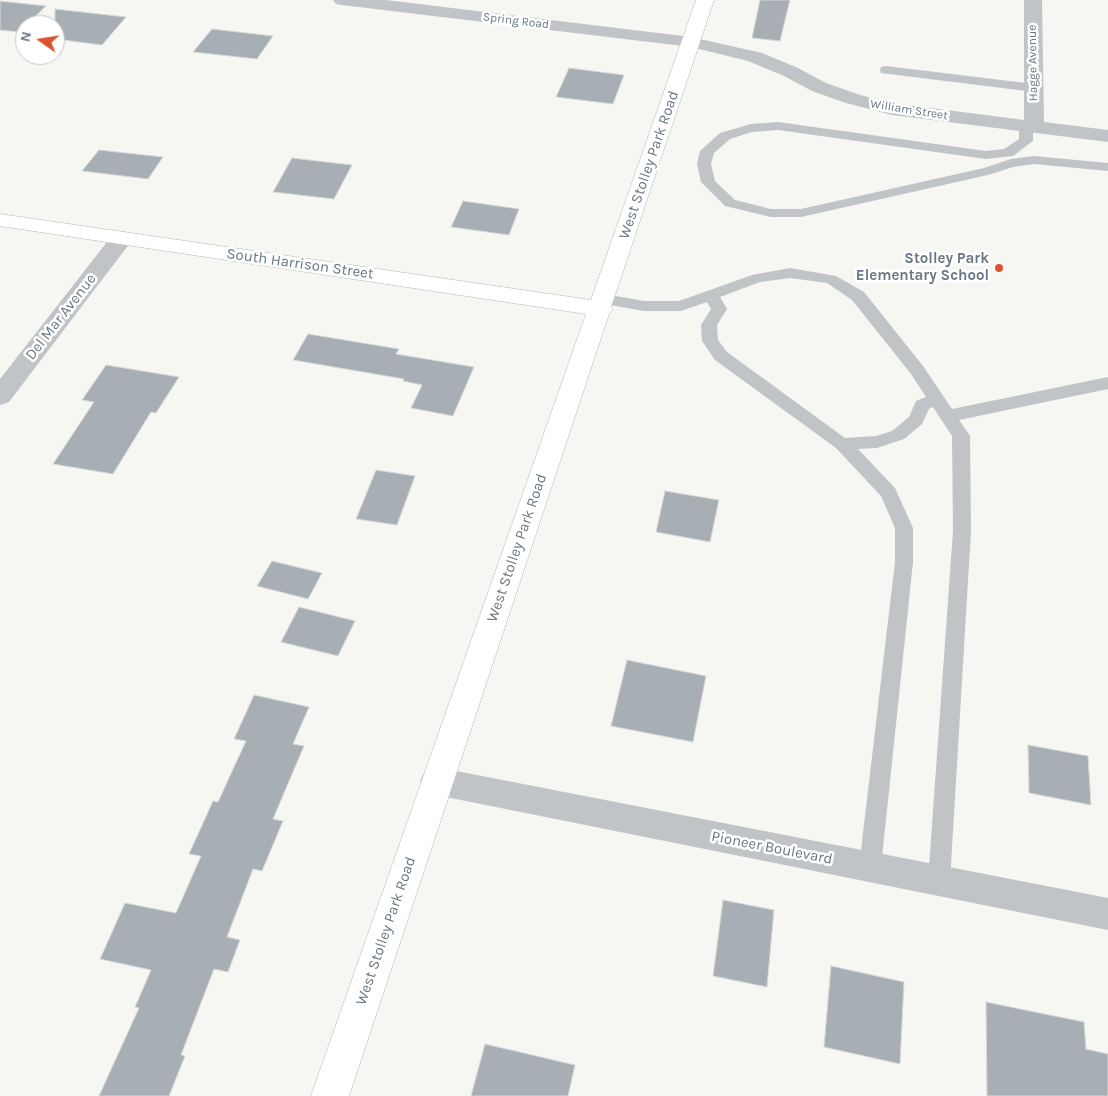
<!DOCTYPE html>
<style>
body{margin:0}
#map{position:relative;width:1108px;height:1096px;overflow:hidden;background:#f6f6f3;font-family:Karla,sans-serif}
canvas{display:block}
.north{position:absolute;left:15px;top:15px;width:50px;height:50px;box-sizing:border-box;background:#fff;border:1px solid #c2c9cd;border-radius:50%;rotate:283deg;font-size:14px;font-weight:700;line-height:20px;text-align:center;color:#677783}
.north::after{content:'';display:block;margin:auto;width:18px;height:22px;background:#dc522e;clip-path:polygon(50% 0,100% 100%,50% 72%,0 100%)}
</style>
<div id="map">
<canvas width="1108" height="1096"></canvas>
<div class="north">N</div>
</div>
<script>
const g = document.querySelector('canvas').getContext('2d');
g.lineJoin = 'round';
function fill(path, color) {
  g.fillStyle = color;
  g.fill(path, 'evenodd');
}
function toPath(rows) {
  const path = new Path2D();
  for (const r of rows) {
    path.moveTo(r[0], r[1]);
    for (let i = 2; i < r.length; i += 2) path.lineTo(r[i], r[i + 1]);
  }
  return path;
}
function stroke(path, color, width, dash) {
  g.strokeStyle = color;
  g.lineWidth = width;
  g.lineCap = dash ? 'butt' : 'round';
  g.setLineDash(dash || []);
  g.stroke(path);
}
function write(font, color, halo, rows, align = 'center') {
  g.font = font + ' Karla,sans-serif';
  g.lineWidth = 5;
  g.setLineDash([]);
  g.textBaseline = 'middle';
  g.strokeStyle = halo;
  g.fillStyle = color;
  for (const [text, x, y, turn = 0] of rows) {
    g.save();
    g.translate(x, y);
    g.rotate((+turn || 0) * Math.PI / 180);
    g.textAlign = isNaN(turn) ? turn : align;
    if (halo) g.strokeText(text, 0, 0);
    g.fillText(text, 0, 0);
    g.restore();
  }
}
const building = toPath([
 [760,0,790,0,780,41,752,38,760,0],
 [0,1,46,6,19,32,0,30,0,1],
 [55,9,126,17,102,45,55,39,55,9],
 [212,29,273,36,257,59,193,52,212,29],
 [569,68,624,75,613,104,556,97,569,68],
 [99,150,163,157,148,179,82,171,99,150],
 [292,158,352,165,334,199,273,192,292,158],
 [463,201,519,209,509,235,451,227,463,201],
 [308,334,399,349,396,354,474,367,453,416,411,408,422,385,403,381,404,379,293,360,308,334],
 [106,365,179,377,156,413,151,412,113,474,53,464,94,402,82,400,106,365],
 [376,470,415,476,397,525,356,519,376,470],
 [665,491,719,500,710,542,656,532,665,491],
 [272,561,322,573,308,599,257,586,272,561],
 [299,607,355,621,338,656,281,642,299,607],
 [627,660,706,676,693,742,611,726,627,660],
 [254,695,309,707,293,744,304,746,273,819,283,821,262,871,253,869,227,937,240,940,228,972,214,969,181,1055,185,1056,169,1096,99,1096,139,1008,135,1007,151,970,100,959,125,903,176,913,201,856,189,854,213,801,218,802,246,741,234,739,254,695],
 [1028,745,1088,756,1091,805,1029,793,1028,745],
 [723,900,774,910,767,987,713,976,723,900],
 [831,966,904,982,900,1064,824,1047,831,966],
 [986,1002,1084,1022,1086,1049,1108,1054,1108,1096,987,1096,986,1002],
 [485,1044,575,1065,568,1096,471,1096,485,1044]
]);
fill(building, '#a7afb4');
stroke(building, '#d8d8d6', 1);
const secondary = toPath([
 [696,0,714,0,611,307,613,309,609,314,349,1096,311,1096,586,314,0,226,0,214,591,300,696,0]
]);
stroke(secondary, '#b2b8bc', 1);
fill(toPath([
 [886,66,1034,84,1041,88,1034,92,881,73,880,70,881,67,886,66],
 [778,122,986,151,1004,149,1019,139,1019,126,1026,122,1033,126,1033,141,1013,156,986,159,778,130,752,132,730,139,714,153,711,164,715,181,735,200,771,209,801,209,984,168,1011,159,1034,156,1108,163,1108,171,1034,164,1013,167,988,175,801,217,771,217,725,206,701,182,697,164,700,151,720,133,751,124,778,122],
 [790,268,836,276,864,292,923,366,952,409,1108,377,1108,389,959,420,970,436,971,531,950,881,947,889,939,892,931,889,928,881,953,531,952,436,933,407,929,409,922,424,904,439,877,448,858,449,895,488,913,528,913,562,881,867,878,874,870,878,862,874,859,867,895,562,895,528,881,496,836,448,715,360,702,341,701,325,711,309,707,302,681,311,644,311,604,304,598,303,596,299,598,295,604,294,644,301,679,301,752,275,790,268],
 [790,278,827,283,852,300,911,374,926,397,916,401,909,417,892,431,876,436,845,438,727,352,718,340,717,325,727,309,720,297,760,282,790,278]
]), '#c0c4c7');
fill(toPath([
 [333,0,386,0,691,37,762,53,798,68,826,83,860,95,892,103,1024,120,1024,0,1042,0,1044,122,1108,130,1108,142,892,115,846,103,812,91,784,76,748,61,691,47,342,5,336,4,333,0],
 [122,231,130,233,133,238,130,243,9,402,0,405,0,379,114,233,122,231],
 [436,767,1108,898,1108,930,436,795,425,791,420,781,425,771,436,767]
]), '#c0c4c7');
fill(secondary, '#fff');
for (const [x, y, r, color] of [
 [999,268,5,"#dc522e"]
]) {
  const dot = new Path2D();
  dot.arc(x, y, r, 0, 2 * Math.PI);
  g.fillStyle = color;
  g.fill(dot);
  stroke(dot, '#fff', 2);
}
write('12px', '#677783', '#fff', [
 ["Spring Road",516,21,7],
 ["Hagge Avenue",1033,63,-91],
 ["William Street",909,110,9]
]);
write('15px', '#677783', '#fff', [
 ["West Stolley Park Road",649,165,-71],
 ["South Harrison Street",300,264,8],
 ["Del Mar Avenue",61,317,-52],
 ["West Stolley Park Road",517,548,-71],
 ["Pioneer Boulevard",772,848,11],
 ["West Stolley Park Road",386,931,-71]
]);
write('bold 15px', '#677783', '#fff', [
 ["Stolley Park",989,259],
 ["Elementary School",989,276]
], 'right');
</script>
